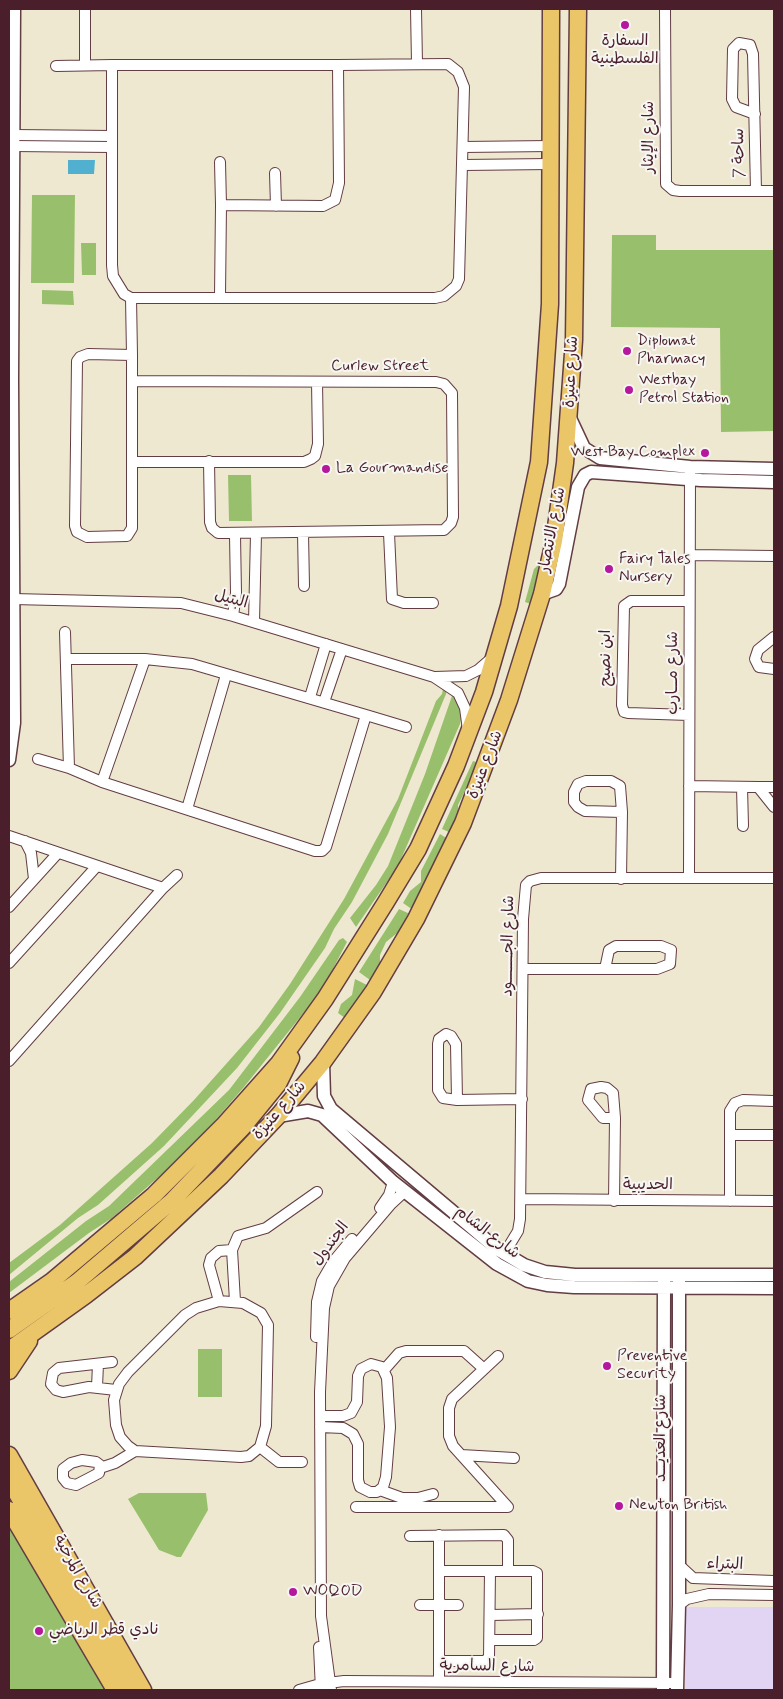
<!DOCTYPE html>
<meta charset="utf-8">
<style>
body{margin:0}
#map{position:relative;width:783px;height:1699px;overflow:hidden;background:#efe8d1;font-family:Mynerve,sans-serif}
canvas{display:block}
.frame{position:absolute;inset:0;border:10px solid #4a1f2b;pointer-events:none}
</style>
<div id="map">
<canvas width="783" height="1699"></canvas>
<div class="frame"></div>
</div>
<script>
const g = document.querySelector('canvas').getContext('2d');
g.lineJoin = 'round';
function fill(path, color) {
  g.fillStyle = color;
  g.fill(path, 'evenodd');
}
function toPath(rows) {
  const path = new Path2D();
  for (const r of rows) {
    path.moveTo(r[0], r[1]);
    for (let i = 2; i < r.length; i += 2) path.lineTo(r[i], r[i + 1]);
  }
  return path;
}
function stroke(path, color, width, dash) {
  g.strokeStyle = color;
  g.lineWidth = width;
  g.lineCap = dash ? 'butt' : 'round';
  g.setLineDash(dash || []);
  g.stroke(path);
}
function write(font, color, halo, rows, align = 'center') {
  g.font = font + ' Mynerve,"Playpen Sans Arabic",sans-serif';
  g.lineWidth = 4;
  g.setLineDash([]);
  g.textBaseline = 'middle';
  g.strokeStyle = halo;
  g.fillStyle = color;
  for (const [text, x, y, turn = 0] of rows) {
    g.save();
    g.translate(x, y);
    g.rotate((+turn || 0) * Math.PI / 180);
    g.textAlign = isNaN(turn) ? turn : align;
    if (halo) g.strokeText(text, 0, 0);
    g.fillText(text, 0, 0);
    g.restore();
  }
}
fill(toPath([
 [684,1607,774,1607,774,1690,685,1690]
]), '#e2d4f3');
fill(toPath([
 [32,195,75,195,74,283,31,283],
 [612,235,656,235,656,250,774,250,774,431,721,432,720,328,611,327],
 [81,243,96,243,96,275,82,275],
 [42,290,73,291,74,305,42,304],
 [228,475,251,475,252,521,229,521],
 [540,563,531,604,525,602,534,569],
 [443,689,447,689,446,694,388,834,352,902,334,929,325,948,280,1013,237,1068,164,1146,98,1205,78,1218,9,1275,9,1263,60,1225,152,1143,194,1100,259,1027,290,984,344,899,398,799,436,701,442,694],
 [453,693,457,697,462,716,460,724,398,866,356,927,350,918,376,885,388,866,425,774],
 [473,761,479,763,458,805,459,815,451,833,442,829],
 [440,834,448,839,413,910,403,903,410,891,421,882,421,871],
 [399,909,410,914,401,930,386,942,380,955,380,964,370,980,359,972],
 [343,938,347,942,322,990,244,1087,213,1123,162,1174,112,1218,89,1233,9,1293,9,1282,86,1221,109,1206,229,1090,300,997,339,940],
 [355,979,367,985,345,1018,338,1013,341,1004,352,995],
 [198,1349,222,1349,222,1397,198,1397],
 [139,1493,206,1493,208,1510,181,1557,177,1557,159,1550,128,1499],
 [9,1524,36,1571,105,1690,9,1690]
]), '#98c06c');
fill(toPath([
 [68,160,95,160,94,174,68,174]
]), '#51b0d0');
const minor = toPath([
 [416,9,417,63],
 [665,9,666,184,673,190,680,191,774,191],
 [85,65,85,9],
 [56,66,112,65,338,65,448,64,458,72,464,87,459,279,456,286,444,296,435,298,131,298,124,294,113,276,112,265,112,65],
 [755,114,736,107,732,99,733,49,739,43,750,45,753,54,756,191],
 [13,135,112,136],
 [13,146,112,147],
 [463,147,550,146],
 [220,162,221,205],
 [463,165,550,164],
 [275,173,276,206],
 [220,296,221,205,323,206,335,200,339,183,338,65],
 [131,298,132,355,132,528,127,536,87,537,77,532,75,526,77,361,80,357,88,354,132,355],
 [132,381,436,382,444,384,452,393,453,517,451,523,444,530,218,533,212,528,210,522,209,461],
 [133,462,304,462,311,459,315,456,318,444,317,382],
 [303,533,304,586],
 [389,533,392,599,404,603,433,603],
 [690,555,774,556],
 [13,599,181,603,233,616,434,677,458,693,465,708,468,730],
 [689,601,631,601,624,606,622,705,624,712,628,713,689,715],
 [233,616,236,593,235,535],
 [254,622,256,534],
 [65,632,69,768,102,782,315,851,322,851,326,847,366,715,192,664,145,659,66,659],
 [774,637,758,650,755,659,759,667,774,669],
 [435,677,466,676,478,670,493,657],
 [310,697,326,644],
 [324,702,342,649],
 [366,715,406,727],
 [38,759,69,768],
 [586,781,611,781,620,786,622,812,585,811,578,807,574,802,574,792,578,784,586,781],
 [102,782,145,659],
 [689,786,758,787],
 [742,787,743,826],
 [774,787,758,787,774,807],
 [187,809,226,675],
 [9,836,163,888],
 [25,841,31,853,34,879],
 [689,878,690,473],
 [621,879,622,812],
 [9,907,58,853],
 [9,963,97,866],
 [523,969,657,969,670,964,671,950,661,946,616,946,609,950,605,969],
 [446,1034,451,1036,456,1044,457,1100,443,1098,438,1090,438,1044,439,1039,446,1034],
 [9,1061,163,888,177,875],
 [601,1087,607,1088,613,1093,615,1118,603,1118,588,1100,591,1089,601,1087],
 [457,1100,522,1099],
 [774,1101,743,1100,735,1103,730,1111,730,1135,774,1135],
 [730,1135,730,1201],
 [521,1199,774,1201],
 [614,1201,615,1118],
 [380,1208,389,1195,393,1182],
 [504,1254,518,1231,520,1219,523,919,526,885,530,881,541,878,774,878],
 [219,1301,243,1303,261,1313,268,1325,266,1426,260,1447,249,1456,241,1457,135,1451,128,1446,120,1437,116,1425,114,1400,119,1384,128,1372,185,1315,196,1308,219,1301],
 [219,1301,209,1265,211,1258,219,1251,232,1250],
 [235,1301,232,1250,238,1236,266,1228,317,1192],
 [316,1337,317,1302,322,1281,333,1262,352,1239],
 [112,1362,59,1368,53,1373,51,1384,56,1390,63,1392,89,1387,116,1390],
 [384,1370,399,1353,406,1351,464,1351,484,1369],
 [97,1387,98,1364],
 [320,1416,343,1416,351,1413,357,1402,358,1376,361,1369,371,1364,382,1367,387,1378,390,1427,386,1477,383,1487,377,1492,370,1492,360,1487,358,1480,358,1444,353,1434,343,1428,320,1427],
 [260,1447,279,1462,302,1462],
 [461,1455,514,1458],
 [82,1460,96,1462,100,1465,99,1473,76,1485,67,1483,63,1478,63,1469,71,1463,82,1460],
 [100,1468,115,1463,135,1451],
 [380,1490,402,1498,418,1498,433,1494],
 [356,1507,508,1507,453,1446,449,1436,449,1408,452,1399,498,1356],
 [439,1535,439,1602],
 [410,1536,504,1535,508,1540,508,1571],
 [680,1566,693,1578,774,1581],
 [439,1571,533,1571,537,1573,537,1638,534,1640,491,1640],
 [420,1605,436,1605],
 [436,1605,440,1602,442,1605,458,1605],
 [679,1605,687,1599,709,1594,774,1595],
 [491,1615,538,1614],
 [319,1647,321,1690],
 [439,1661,484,1661,489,1658,490,1571],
 [439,1681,439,1609],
 [299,1690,320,1684,344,1681,677,1683],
 [331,1690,321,1616,320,1392,324,1308,329,1286,345,1258,391,1204,405,1191]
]);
const tertiary = toPath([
 [569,416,584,448,600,458,690,467,774,469],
 [542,594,556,589,559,584,578,487,585,475,591,472,701,480,774,482],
 [9,760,14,723,12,379,14,9],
 [323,1062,324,1096,331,1109,497,1249,524,1265,545,1272,575,1275,774,1275],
 [278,1116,308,1111,322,1115,393,1182,497,1264,528,1281,547,1285,574,1287,774,1288],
 [663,1690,664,1281],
 [677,1690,679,1605,679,1280]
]);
const trunk = toPath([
 [9,1311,52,1281,154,1195,223,1126,279,1063,325,999,386,902,418,849,456,766,484,692,509,606,539,462,550,304,551,9],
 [9,1330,77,1282,172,1201,243,1127,278,1084,291,1058],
 [9,1350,86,1295,135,1257,221,1176,278,1116,323,1062,373,992,416,919,463,823,509,700,542,594,554,541,565,463,574,340,578,9],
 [9,1371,29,1341],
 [9,1455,143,1690],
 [9,1480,131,1690],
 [9,1510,115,1690]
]);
stroke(minor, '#633d44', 12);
stroke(tertiary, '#633d44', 15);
stroke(trunk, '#633d44', 19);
stroke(minor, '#fff', 10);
stroke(tertiary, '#fff', 12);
stroke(trunk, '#eac669', 16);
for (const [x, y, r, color] of [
 [625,25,5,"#b5179e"],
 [627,351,5,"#b5179e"],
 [629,390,5,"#b5179e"],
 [705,453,5,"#b5179e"],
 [326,469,5,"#b5179e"],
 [609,569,5,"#b5179e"],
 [607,1366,5,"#b5179e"],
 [619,1506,5,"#b5179e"],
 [293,1592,5,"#b5179e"],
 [39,1631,5,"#b5179e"]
]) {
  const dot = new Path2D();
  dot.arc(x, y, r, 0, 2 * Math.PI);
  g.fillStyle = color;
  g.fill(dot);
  stroke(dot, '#f6f6f2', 2);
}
write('16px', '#4a1f2b', '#f6f6f2', [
 ["السفارة",625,42,"center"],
 ["الفلسطينية",625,60,"center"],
 ["Diplomat",637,342],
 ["Pharmacy",637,360],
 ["Westbay",639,381],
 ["Petrol Station",639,399],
 ["West Bay Complex",695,453,"right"],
 ["La Gourmandise",336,469],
 ["Fairy Tales",619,560],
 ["Nursery",619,578],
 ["Preventive",617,1357],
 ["Security",617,1375],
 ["Newton British",629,1506],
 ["WOQOD",303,1592],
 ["نادي قطر الرياضي",49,1631]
], 'left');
write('16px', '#4a1f2b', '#f6f6f2', [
 ["شارع الإيثار",650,137,-90],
 ["ساحة 7",740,153,-91],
 ["Curlew Street",380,367],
 ["شارع عنيزة",572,372,-87],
 ["شارع الانتصار",553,530,-79],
 ["البتيل",231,600,15],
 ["ابن نصيح",607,658,-90],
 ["شارع مـــارب",674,673,-90],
 ["شارع عنيزة",486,765,-69],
 ["شارع الجــــــــود",509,946,-89],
 ["شارع عنيزة",280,1111,-49],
 ["الحديبية",648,1186],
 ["شارع الشام",487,1233,37],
 ["الجندول",331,1244,-53],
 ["شارع العديـــد",662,1438,-90],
 ["البتراء",725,1565,2],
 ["شارع المرخية",77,1572,60],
 ["شارع السامرية",487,1667,1]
]);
</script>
